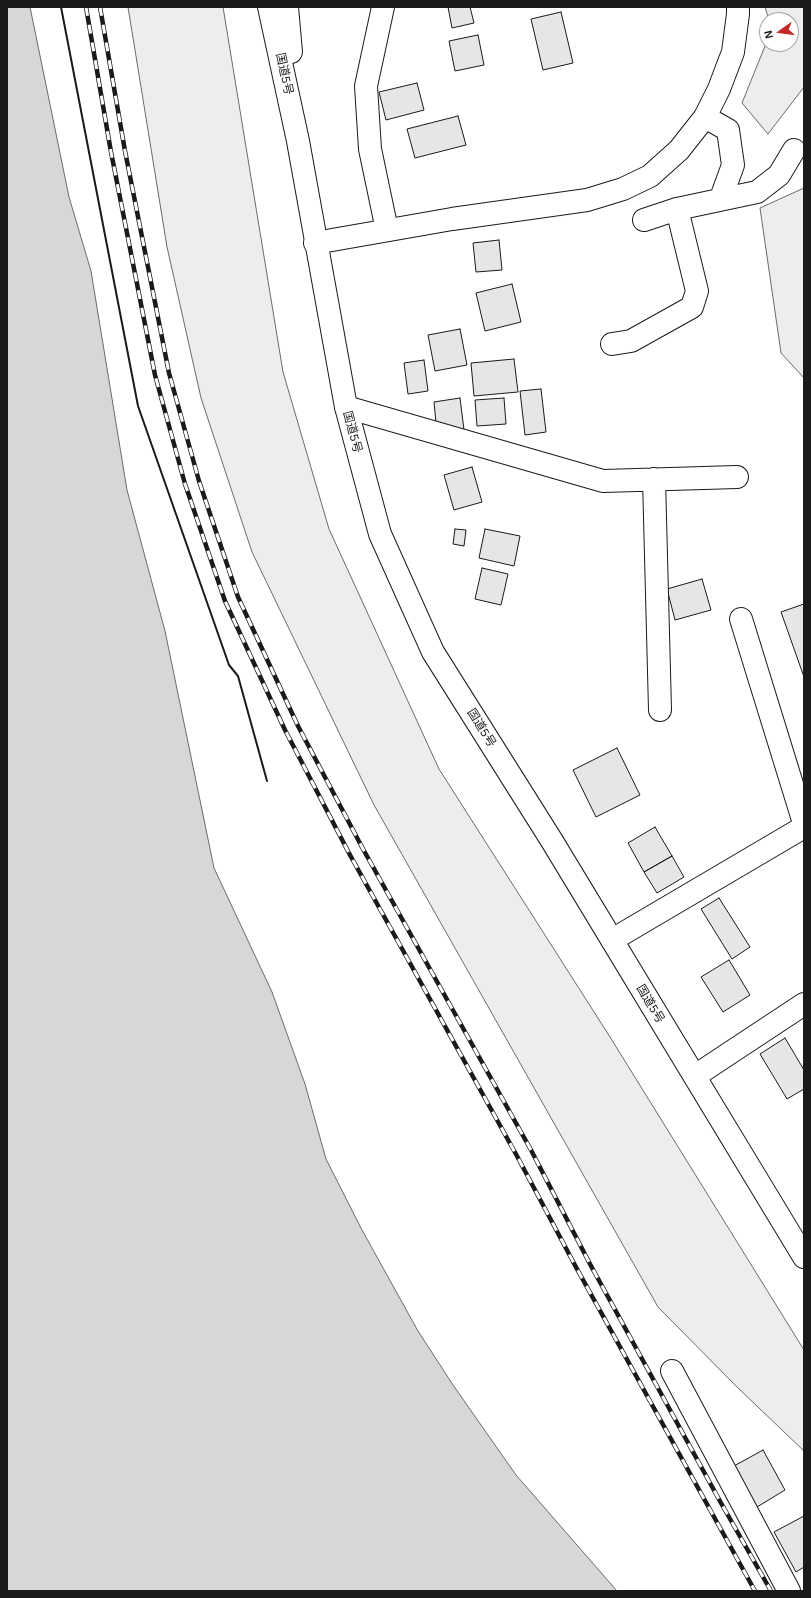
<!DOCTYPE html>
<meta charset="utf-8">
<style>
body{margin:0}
#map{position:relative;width:811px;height:1598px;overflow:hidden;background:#fff;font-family:Helvetica,sans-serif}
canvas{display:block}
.frame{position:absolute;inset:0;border:8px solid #1a1a1a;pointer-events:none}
.north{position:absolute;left:759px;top:12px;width:40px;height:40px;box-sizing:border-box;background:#fff;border:1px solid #a3a3a3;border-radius:50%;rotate:256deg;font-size:11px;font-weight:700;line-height:16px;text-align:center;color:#1a1a1a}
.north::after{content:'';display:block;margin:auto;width:14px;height:18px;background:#c62828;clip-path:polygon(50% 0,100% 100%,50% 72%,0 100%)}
</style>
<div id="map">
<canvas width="811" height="1598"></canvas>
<div class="frame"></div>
<div class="north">N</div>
</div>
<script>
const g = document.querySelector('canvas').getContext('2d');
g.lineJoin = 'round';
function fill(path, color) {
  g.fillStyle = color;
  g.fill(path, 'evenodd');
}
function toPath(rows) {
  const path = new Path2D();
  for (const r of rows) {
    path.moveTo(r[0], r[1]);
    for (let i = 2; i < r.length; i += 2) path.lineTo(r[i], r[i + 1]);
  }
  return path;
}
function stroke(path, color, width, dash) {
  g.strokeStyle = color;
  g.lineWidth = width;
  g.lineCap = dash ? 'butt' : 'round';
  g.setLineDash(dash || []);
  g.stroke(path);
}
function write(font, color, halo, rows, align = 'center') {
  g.font = font + ' Helvetica,"Noto Sans JP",sans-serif';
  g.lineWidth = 3;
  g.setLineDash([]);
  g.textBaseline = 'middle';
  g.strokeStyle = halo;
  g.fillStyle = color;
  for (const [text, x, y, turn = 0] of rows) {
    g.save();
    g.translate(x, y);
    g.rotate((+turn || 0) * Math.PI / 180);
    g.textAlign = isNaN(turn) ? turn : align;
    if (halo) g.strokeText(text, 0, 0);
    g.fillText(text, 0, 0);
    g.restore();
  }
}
const built = toPath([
 [128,7,223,7,283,372,329,529,439,769,610,1037,804,1350,804,1451,736,1386,658,1307,374,805,252,552,201,398,167,247,128,7],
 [765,7,804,7,804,87,768,134,742,103,767,41,767,44,791,44,791,20,769,20,765,7],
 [804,188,804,378,781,353,760,208,804,188]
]);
fill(built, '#ededed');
stroke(built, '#6a6a6a', 1);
const water = toPath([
 [7,7,30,7,69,197,91,271,127,490,165,631,214,868,272,992,305,1084,326,1159,362,1230,418,1331,453,1385,516,1475,617,1591,7,1591,7,7]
]);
fill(water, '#d7d7d7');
stroke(water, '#6a6a6a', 1);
const building = toPath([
 [448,7,470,7,474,23,452,28,448,7],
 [561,12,573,63,543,70,531,19,561,12],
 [478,35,484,65,455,71,449,41,478,35],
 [417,83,424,110,386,120,379,92,417,83],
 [458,116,466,145,415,158,407,129,458,116],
 [499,240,502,270,476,272,473,243,499,240],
 [512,284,521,322,485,331,476,293,512,284],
 [460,329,467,365,435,371,428,335,460,329],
 [514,359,518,392,474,396,471,363,514,359],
 [424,360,428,391,408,394,404,363,424,360],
 [541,389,546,432,525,435,520,391,541,389],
 [460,398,464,430,437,433,434,402,460,398],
 [504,398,506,424,477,426,475,400,504,398],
 [472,467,482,502,454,510,444,475,472,467],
 [455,529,466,530,464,546,453,544,455,529],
 [485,529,520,536,514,566,479,558,485,529],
 [482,568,508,574,501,605,475,599,482,568],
 [702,579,711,610,675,620,667,589,702,579],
 [804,604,804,677,781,612,804,604],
 [617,748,640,795,596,817,573,770,617,748],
 [655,827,672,856,644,872,628,843,655,827],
 [672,856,684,877,657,893,644,872,672,856],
 [719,898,750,947,732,959,701,909,719,898],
 [729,960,750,995,723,1012,701,977,729,960],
 [785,1038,804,1070,804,1089,787,1099,760,1054,785,1038],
 [763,1450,785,1490,757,1507,734,1466,763,1450],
 [804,1516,804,1567,796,1572,774,1532,804,1516]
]);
fill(building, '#e6e6e6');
stroke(building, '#1a1a1a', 1);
const street = toPath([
 [383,7,366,86,370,149,387,230],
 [705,117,728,130,733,165,721,198],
 [644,220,677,209,757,192,779,175,794,150],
 [612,344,631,341,692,307,697,291,677,209],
 [346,407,603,481,737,477],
 [654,479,660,710],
 [741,619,804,823],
 [612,940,804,827],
 [695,1076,804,1004],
 [672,1371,789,1591]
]);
const secondary = toPath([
 [315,243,452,219,587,200,623,189,650,176,679,150,705,117,719,89,733,52,738,14,738,7]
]);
const highway = toPath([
 [269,7,298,141,346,407,380,534,433,652,552,841,804,1257],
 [287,7,291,52]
]);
stroke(street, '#1a1a1a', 24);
stroke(secondary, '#1a1a1a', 24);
stroke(highway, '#1a1a1a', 24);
stroke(street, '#fff', 22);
stroke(secondary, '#fff', 22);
stroke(highway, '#fff', 22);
const rail = toPath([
 [86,7,111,152,155,375,185,484,225,601,285,730,350,855,517,1156,577,1269,755,1591],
 [100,7,125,151,169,373,199,481,238,597,298,726,363,849,531,1150,590,1264,721,1503,771,1591]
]);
stroke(rail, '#1a1a1a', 4.5);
stroke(rail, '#fff', 3, [9]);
stroke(toPath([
 [61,7,138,406,229,665,238,676,267,781]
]), '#1a1a1a', 2);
write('12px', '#1a1a1a', '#fff', [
 ["国道5号",284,74,78],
 ["国道5号",352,432,75],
 ["国道5号",481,728,58],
 ["国道5号",650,1004,59]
]);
</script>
